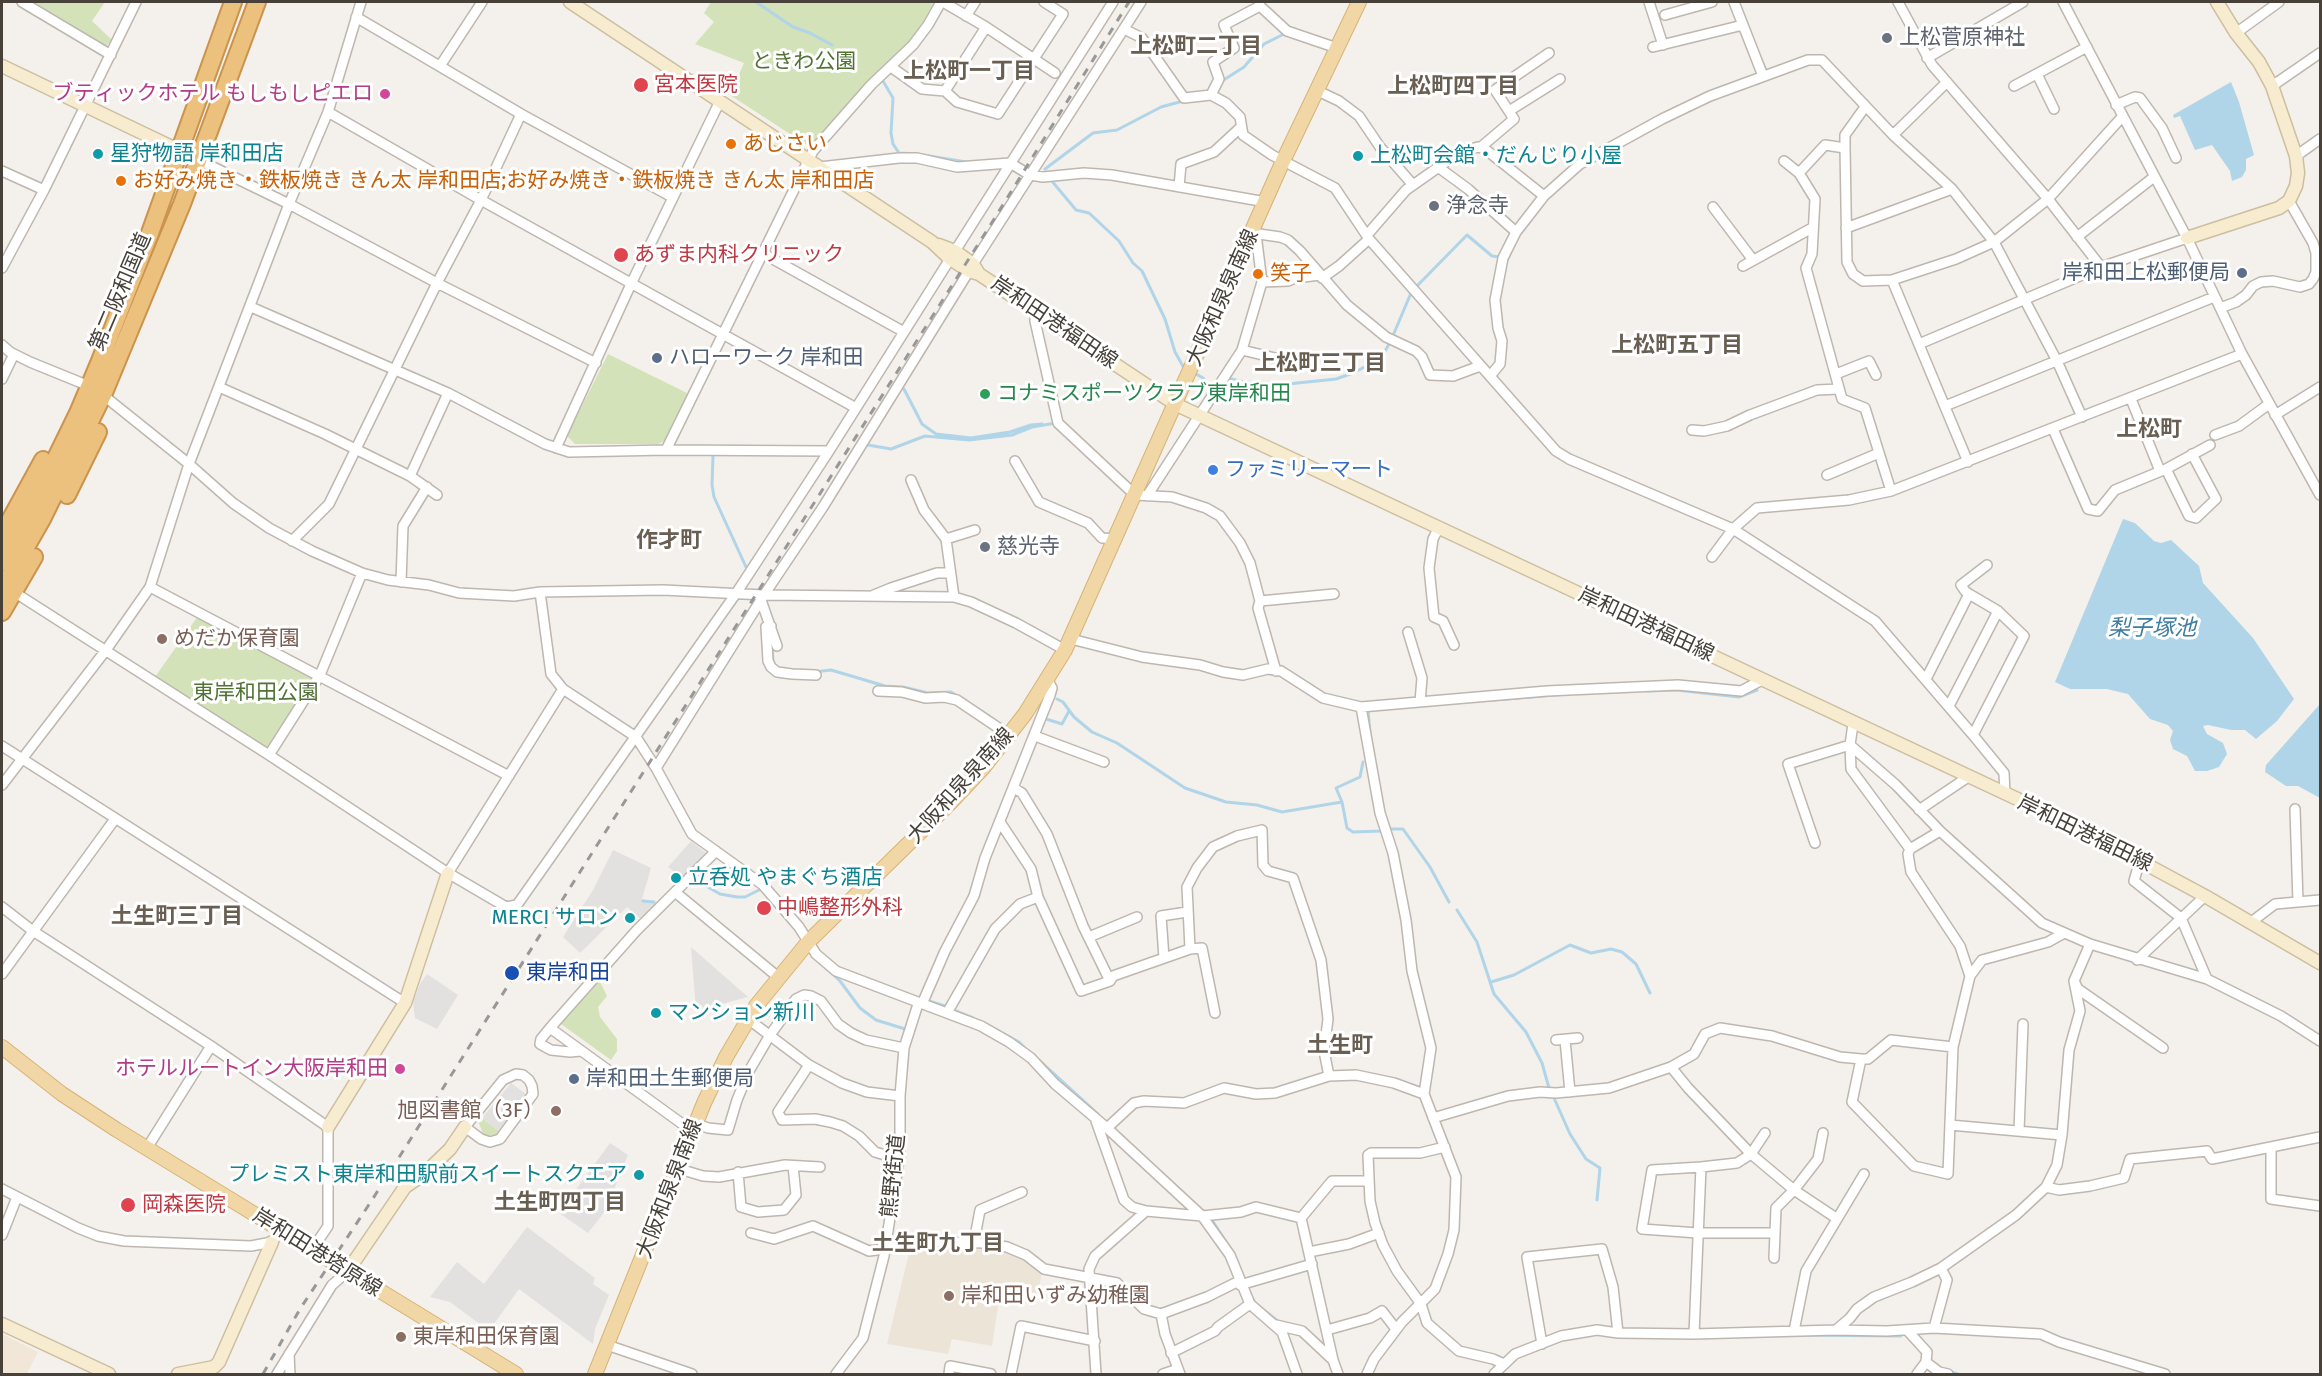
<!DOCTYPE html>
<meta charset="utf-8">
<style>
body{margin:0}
#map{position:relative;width:2322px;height:1376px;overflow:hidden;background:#f4f0eb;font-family:"Fira Sans",sans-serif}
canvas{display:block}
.frame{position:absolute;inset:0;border:3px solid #47413a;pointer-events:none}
</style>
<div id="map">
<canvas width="2322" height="1376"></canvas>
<div class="frame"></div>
</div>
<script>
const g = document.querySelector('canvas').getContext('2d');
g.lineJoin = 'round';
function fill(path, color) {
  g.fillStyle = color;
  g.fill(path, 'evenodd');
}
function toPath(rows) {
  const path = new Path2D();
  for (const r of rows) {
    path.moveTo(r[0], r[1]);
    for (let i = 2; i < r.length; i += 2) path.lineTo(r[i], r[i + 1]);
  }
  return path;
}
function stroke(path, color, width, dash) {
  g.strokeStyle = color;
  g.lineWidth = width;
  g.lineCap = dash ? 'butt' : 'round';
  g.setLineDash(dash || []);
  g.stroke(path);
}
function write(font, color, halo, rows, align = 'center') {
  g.font = font + ' "Fira Sans","Noto Sans JP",sans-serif';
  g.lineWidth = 6;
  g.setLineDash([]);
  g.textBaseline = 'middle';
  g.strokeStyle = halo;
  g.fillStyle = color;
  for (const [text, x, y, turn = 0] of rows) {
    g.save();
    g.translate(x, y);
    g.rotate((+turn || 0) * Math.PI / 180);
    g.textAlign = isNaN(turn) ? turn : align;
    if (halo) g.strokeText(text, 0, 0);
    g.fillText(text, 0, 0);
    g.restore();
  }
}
fill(toPath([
 [2,1334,38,1352,27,1374,2,1374]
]), '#f2e6d9');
fill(toPath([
 [911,1245,978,1245,999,1249,1027,1260,1042,1272,1037,1299,1000,1293,992,1346,952,1339,948,1354,887,1344]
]), '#ebe4d7');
fill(toPath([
 [33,2,105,2,92,21,112,40,106,46],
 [711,2,934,2,916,34,863,86,810,147,730,95,744,63,695,44,714,22,704,13],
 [608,354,689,394,666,440,658,444,575,444,567,436],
 [198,616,315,678,268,749,155,677],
 [599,980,607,996,598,1007,600,1017,617,1039,617,1051,611,1060,561,1024],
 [482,1118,499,1131,497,1134,488,1136,483,1134,479,1123]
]), '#d3e2b9');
fill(toPath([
 [691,841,706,853,683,878,668,867],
 [613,850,651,868,642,899,658,903,641,919,627,907,580,953,563,937,593,890],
 [691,947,748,997,696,1011],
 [427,974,458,995,437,1029,415,1018,413,1002,420,984],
 [511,1083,526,1094,499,1131,482,1118],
 [610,1143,628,1155,606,1210,588,1233,559,1213],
 [527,1227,595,1278,593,1284,609,1295,595,1329,593,1344,519,1289,489,1331,450,1302,430,1297,457,1262,484,1284]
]), '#e3e1df');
fill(toPath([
 [2231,82,2239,102,2254,155,2246,159,2246,170,2242,177,2232,181,2230,171,2212,145,2195,150,2180,116,2174,118,2173,115],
 [2123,519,2135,523,2154,541,2161,543,2171,540,2199,566,2203,583,2253,638,2294,699,2277,721,2256,739,2245,730,2231,730,2208,725,2203,726,2207,734,2223,743,2227,754,2219,767,2207,771,2195,771,2187,756,2173,749,2170,740,2173,731,2168,725,2150,719,2128,694,2107,689,2070,689,2055,682],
 [2320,704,2320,798,2298,786,2286,786,2265,772,2266,765]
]), '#b0d5e8');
stroke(toPath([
 [756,2,793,27,810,33,832,45],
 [1762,61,1765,68],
 [883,81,893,98,891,133,893,144,899,153,917,154,966,162],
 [1222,81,1244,67,1264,44,1284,34],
 [1749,86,1759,83],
 [1045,169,1093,133,1117,130,1161,107,1183,101],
 [1051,180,1076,210,1089,213,1119,241,1133,263,1142,271,1165,319,1175,352,1184,368],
 [1520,234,1531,220],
 [1507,260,1514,245],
 [1416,287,1467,235,1492,256,1499,257],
 [1392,338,1411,293],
 [1196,374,1203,378,1212,389],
 [1228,378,1243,382,1288,384,1336,379,1353,373,1376,361,1383,355,1389,344],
 [904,389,922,424,936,434,971,438,1010,432,1031,425,1042,424],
 [868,445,891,449,925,436,969,440,1012,435,1032,427,1056,423],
 [713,456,712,485,714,497,746,567],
 [772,644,773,662],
 [814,672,831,670,885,686,903,687,928,693,951,692,989,716],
 [1647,691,1676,690,1739,697,1757,690],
 [1057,699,1063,702,1074,717,1092,732,1117,743,1185,788,1226,802,1257,805,1282,812,1342,802,1347,828,1353,832,1382,831],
 [1494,700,1568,694],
 [1368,710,1370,733],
 [1046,719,1062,724,1069,711],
 [1342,802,1336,788,1360,777,1363,762],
 [1389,829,1403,829,1430,867,1449,902],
 [694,879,720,894,737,897,745,897,761,889],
 [643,901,654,902],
 [1457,910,1477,942,1494,994,1526,1032,1542,1063,1549,1088],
 [824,966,840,981,860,1008,876,1020,905,1029],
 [1491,982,1514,975,1570,945,1591,953,1611,949,1622,952,1636,964,1650,993],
 [929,1001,945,1006],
 [956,1011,973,1018],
 [987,1025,1019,1042,1029,1052],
 [1039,1060,1098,1114],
 [1554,1098,1570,1134,1586,1159,1600,1168,1597,1200],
 [1212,1220,1232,1251],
 [1251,1296,1255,1303,1279,1322],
 [1795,1335,1901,1336],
 [1948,1371,1958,1374]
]), '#b0d5e8', 3);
const street = toPath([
 [22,2,111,55],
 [943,2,986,27,1055,73],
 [1259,2,1260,6,1287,31,1337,48],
 [1649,2,1663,45],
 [1734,2,1763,76],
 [1898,2,1932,65,2048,199,2101,267],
 [2063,2,2187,238,2242,354,2320,495],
 [1665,15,1712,2],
 [966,16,975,2],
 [356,17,521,114,672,197],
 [1124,29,1142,38,1184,98,1211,95,1226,103,1240,117,1243,135,1272,155,1335,188,1369,239,1556,451,1569,459,1733,529,1875,621,1973,735,2004,773,2005,794],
 [2236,33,2279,2],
 [1653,47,1743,25],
 [1927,58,2023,2],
 [440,66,482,2],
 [891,67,922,89,945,91,957,102,998,114,1063,14,1044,2],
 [2037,74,2054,109],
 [2014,86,2087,47],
 [2272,86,2320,53],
 [945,91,986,27],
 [1318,91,1339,101,1359,116,1380,147,1413,185],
 [1211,95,1219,79,1213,62,1234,48,1224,25,1260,6],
 [2116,105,2135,97,2140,98,2162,128,2176,158],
 [1865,107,1845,135,1845,148,1847,262,1853,274,1863,281,1892,280,1956,259,1994,242,2048,199,2122,117],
 [1509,111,1560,79],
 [328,112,481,200,856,408],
 [1893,135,1947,82],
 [1481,147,1514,119,1495,90,1549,53],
 [178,150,289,204,437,283,596,363],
 [2296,156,2320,139],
 [1784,161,1799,173,1815,199,1812,254,1806,268,1842,399,1865,408,1891,491],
 [820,167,899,158,917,158,957,167,1010,163,1030,175,1043,177,1084,173,1112,175,1266,202],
 [1438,167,1468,189,1516,232],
 [2,171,44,190],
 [1799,173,1825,145,1845,148],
 [1179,187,1181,164,1214,152,1241,127],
 [1713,207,1753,260],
 [1846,228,1952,189],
 [1252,233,1280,237,1288,240,1300,251,1347,305,1386,337,1416,351,1422,357,1430,375,1453,376,1480,366],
 [1367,235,1406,190,1460,152,1478,147,1485,149,1544,196],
 [2077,237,2154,177],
 [955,251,1113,2],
 [764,254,904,332],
 [973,264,1141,2],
 [1743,266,1812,228],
 [2,268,44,190,136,2],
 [1322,278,1339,266,1369,239],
 [1892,280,1968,462],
 [1262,282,1288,281,1295,278,1320,275],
 [251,307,448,393,545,444,569,452,666,450,829,451],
 [2220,308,2236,302,2246,295,2253,286,2261,282,2273,281,2300,287,2309,284,2313,279,2316,272,2316,253,2313,243,2289,201],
 [1035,311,1035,321,1058,423,1135,495,1172,497,1206,508,1220,516,1240,543,1250,563,1260,601],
 [1919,344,2101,267,2187,238],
 [2,345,10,352,30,362,89,386,103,395,189,464,233,503,269,528,312,551,362,573,388,580,429,585,459,593,514,596,540,592,663,590,764,595,954,597,971,602,1016,623,1065,650],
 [1242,350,1304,365],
 [1836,374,1869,361,1876,375],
 [1490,376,1500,364,1502,341,1498,328,1495,300,1503,258,1516,232,1544,196,1580,164,1662,119,1710,96,1808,60,1822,60,1893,135,1952,189,1994,242,2057,361,2082,417],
 [2,379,14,354],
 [219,387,325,434,410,476,437,495],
 [2131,399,2160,471],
 [1945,406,2214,297],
 [2275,415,2320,387],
 [2053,429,2088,509,2098,511,2115,490,2166,469,2210,445],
 [1692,430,1704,431,1727,426,1750,415,1817,390,1839,389],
 [2215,435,2239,426,2269,404],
 [556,448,631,284,720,101],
 [666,450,813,151,871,85,913,45,928,25,941,2],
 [1015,461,1039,502,1088,523,1102,538,1115,539],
 [2166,469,2189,516,2196,518,2216,499,2192,454],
 [1827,475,1879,453],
 [410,476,448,393],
 [911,480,924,510,946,539,954,597],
 [1147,496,1242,350,1262,282,1256,234],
 [1439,527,1433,539,1429,568,1434,617,1443,621,1454,645],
 [946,539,975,530],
 [292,541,329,504,437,283,481,200,521,114],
 [1712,557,1733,529,1757,508,1849,500,1891,491,2242,354],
 [401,582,403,526,427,487],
 [150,587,509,776],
 [14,592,269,755,448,873,506,907,517,905,737,592,829,451,950,259],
 [540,592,551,674,563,689,636,737,656,768,692,834,763,885,799,927,816,954,836,971,981,1026,1009,1042,1031,1058,1055,1084,1107,1128,1202,1216,1230,1255,1250,1304,1282,1332,1297,1374],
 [1969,594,1965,591,1961,585,1987,565],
 [874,595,891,588,937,573,950,573],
 [761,600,777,646],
 [771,626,766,627,768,661,771,667,777,672,792,674,816,675],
 [1408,632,1422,678,1420,702],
 [1071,639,1142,657,1200,665,1223,672,1243,675,1268,669,1281,671,1323,698,1361,707,1547,691,1678,685,1741,691,1762,680],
 [1276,671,1258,608,1260,601,1334,594],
 [1926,679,1969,594,1998,611,2024,636,1973,735],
 [878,691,902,692,925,698,944,697,957,700,1009,735],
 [1949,706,1998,611],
 [1361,707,1380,813,1393,853,1406,920,1412,971,1431,1048,1424,1094],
 [1853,724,1850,745,1896,785,1940,831,2042,923,2090,944,2207,979,2281,1016,2320,1041],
 [1035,736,1104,762],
 [2,746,405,1003],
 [269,755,320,675,362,573],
 [656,768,764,595,823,507,969,271],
 [2,785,106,650,150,587,189,464,289,204,328,112,361,2],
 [1014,788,1022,793,1047,834,1083,926,1110,981],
 [2295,809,2298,902],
 [1919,810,1968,777],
 [1940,831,1910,849,1908,854,1911,872,1960,946,1970,976],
 [1815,843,1788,764,1850,745,1851,769,1910,849],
 [2140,860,2134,881,2181,918,2207,979],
 [448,873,563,689],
 [675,892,778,977],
 [1038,897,1081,991,1110,981,1113,976,1190,949,1187,887,1197,868,1213,847,1237,836,1262,830,1263,865,1268,871,1293,878,1321,960,1328,1019,1324,1051,1329,1076],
 [2,907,33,931,211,1046,328,1127,328,1226,312,1250],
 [2250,923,2275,904,2320,900],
 [1089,937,1137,917],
 [2090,944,2074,981,2078,989,2163,1048],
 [1190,949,1202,948,1215,1013],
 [1164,958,1161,916,1187,912],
 [2137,960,2205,896],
 [2,974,115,819],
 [922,1004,945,951,974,896,985,858,1050,695,1052,688,1047,679],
 [947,1013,995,929,1020,904,1038,897,1031,869,1000,822],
 [748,1019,809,1065,842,1083,867,1092,900,1096],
 [550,1028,636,931,716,851],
 [1556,1040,1578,1038],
 [1565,1040,1570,1092],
 [581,1051,570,1052,551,1050,540,1044,541,1039,550,1028,692,1131],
 [1861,1059,1852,1102,1914,1166,1948,1174,1953,1047],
 [809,1065,778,1112,782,1120,815,1119,830,1122,843,1126,859,1136,875,1152,885,1155,900,1154],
 [1671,1067,1688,1088,1751,1154,1794,1190,1836,1218],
 [516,1074,523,1075,529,1080,532,1086,533,1094,500,1139,490,1142,481,1139,465,1127,503,1080,516,1074],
 [1433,1118,1508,1096,1540,1092,1556,1093,1609,1088,1671,1067,1694,1054,1705,1034,1720,1028,1772,1036,1840,1057,1861,1059,1868,1059,1891,1040,1953,1047,1970,976,1982,960,2048,942,2064,933],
 [1096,1121,1124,1200,1132,1207,1146,1211],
 [695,1123,708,1128,728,1130,737,1100,749,1071,770,1035,796,999,804,995,811,996,821,1001,838,1024,851,1033,866,1040,904,1048],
 [1950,1125,2062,1135],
 [1107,1128,1134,1103,1144,1101,1184,1103,1224,1088,1256,1094,1275,1093,1329,1076,1356,1075,1394,1083,1424,1094,1456,1177,1454,1230,1448,1254,1435,1289,1402,1322,1374,1359,1367,1374],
 [2019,1131,2023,1024],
 [1445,1147,1420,1153,1371,1153,1368,1155,1370,1201,1375,1223,1383,1245,1397,1271,1421,1304,1427,1323,1459,1351,1493,1359,1504,1364],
 [147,1148,211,1046],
 [2271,1148,2271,1199,2320,1206],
 [1701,1167,1652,1170,1642,1229,1698,1233,1775,1233],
 [676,1168,703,1176,719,1177,785,1165,820,1167],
 [738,1172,741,1207,758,1212,784,1210,796,1195,793,1166],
 [2046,1187,2059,1190,2090,1186,2124,1178,2130,1159,2207,1151,2212,1159,2320,1137],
 [2,1189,78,1228,98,1236,124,1241,251,1246,272,1242,280,1231],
 [1301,1218,1333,1360,1338,1374],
 [751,1233,774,1239,813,1226,869,1251,885,1249,897,1243,906,1241,984,1243,1007,1247,1026,1255,1044,1269,1117,1283,1144,1309,1161,1314,1207,1297,1239,1281],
 [2,1235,17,1197],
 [974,1242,980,1210,1022,1192],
 [1309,1252,1349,1244,1379,1233],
 [1774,1258,1776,1208,1794,1190,1818,1159,1823,1133],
 [1240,1285,1312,1264],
 [1161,1314,1165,1334,1180,1374],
 [1276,1325,1302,1331,1333,1360],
 [1934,1328,1947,1280,1941,1268],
 [1327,1330,1370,1318,1382,1311,1396,1329],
 [1836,1330,1850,1318,1857,1309,1874,1297,1912,1282,1941,1268,2016,1215,2046,1187,2057,1165,2062,1135,2069,1050,2080,1011,2074,981],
 [1907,1330,1927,1352,1926,1362,1917,1374],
 [1794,1331,1806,1271,1864,1174],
 [1694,1334,1701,1167,1737,1163,1751,1154,1765,1133],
 [1542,1344,1527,1257,1602,1249,1613,1287,1618,1333],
 [607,1345,692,1374],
 [1171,1353,1215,1331,1218,1327,1250,1304],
 [289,1354,290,1374],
 [1926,1362,1939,1372,1948,1374],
 [277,1374,332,1285,347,1272],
 [836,1374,863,1338,884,1256,900,1154,900,1096,904,1048,918,1004],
 [949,1374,950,1366,991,1374],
 [1011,1374,1021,1326,1095,1341],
 [1096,1374,1089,1269,1095,1256,1146,1211,1202,1216,1241,1212,1256,1207,1301,1218,1332,1181,1368,1181],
 [1163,1374,1178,1369],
 [1494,1374,1515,1354,1561,1336,1597,1330,1618,1333,1694,1334,1836,1330,1887,1331,1934,1328,2041,1334,2059,1342,2165,1374]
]);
const secondary = toPath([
 [570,2,932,242,950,259,969,271,979,274,1175,404,2075,826,2205,896,2320,963],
 [2,66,178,150],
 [2187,238,2279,208,2289,201,2296,186,2298,173,2296,156,2272,86,2259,62,2236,33,2217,2],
 [939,245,955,251,973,264,979,274],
 [328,1127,405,1003,448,873],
 [347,1272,405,1187,424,1174,450,1149,465,1127],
 [2,1324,109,1374],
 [178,1374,214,1367,219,1362,272,1242]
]);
const primary = toPath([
 [2,1047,62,1094,117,1130,516,1374],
 [595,1374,704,1103,726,1057,756,1006,809,941,952,801,983,768,1025,714,1065,650,1283,161,1359,2]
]);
const highway = toPath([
 [67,495,98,432],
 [2,535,43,460],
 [2,562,39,493,78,413,100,361,150,233,233,2],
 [2,589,42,519,103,395,182,204,257,2],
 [2,612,34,557]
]);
stroke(street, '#beb7af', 12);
stroke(secondary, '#cdbea0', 15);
stroke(primary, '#d6b377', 16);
stroke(highway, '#cb944e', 20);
stroke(street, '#fff', 9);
stroke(secondary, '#f8ecd0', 12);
stroke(primary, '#f2d7a6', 14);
stroke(highway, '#ecc07d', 16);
stroke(toPath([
 [263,1374,300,1309,372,1200,996,216,1129,2]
]), '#989898', 3, [8, 8]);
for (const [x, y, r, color] of [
 [1887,38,6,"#6b7280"],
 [641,85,8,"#e0444e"],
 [385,94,6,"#d1479c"],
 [731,144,6,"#e8710a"],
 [98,154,6,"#0f9aa8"],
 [1358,156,6,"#0f9aa8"],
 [121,181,6,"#e8710a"],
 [1434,206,6,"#6b7280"],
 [621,255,8,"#e0444e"],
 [2242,273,6,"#5c6f8a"],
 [1258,274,6,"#e8710a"],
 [657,358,6,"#5c6f8a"],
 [985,394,6,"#2e9e5b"],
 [1213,470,6,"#3f7fe0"],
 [985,547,6,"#6b7280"],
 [162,639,6,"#8d6e63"],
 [676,878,6,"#0f9aa8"],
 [764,908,8,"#e0444e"],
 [630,918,6,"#0f9aa8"],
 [512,973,8,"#1a4fb4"],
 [656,1013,6,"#0f9aa8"],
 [400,1069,6,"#d1479c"],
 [574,1079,6,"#5c6f8a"],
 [556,1111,6,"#8d6e63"],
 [639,1175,6,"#0f9aa8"],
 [128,1205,8,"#e0444e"],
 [949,1296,6,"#8d6e63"],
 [401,1337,6,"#8d6e63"]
]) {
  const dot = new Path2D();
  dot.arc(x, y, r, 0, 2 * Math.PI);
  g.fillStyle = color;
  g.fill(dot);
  stroke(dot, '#fff', 2);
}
write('21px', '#5b616d', '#fff', [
 ["上松菅原神社",1899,38],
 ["浄念寺",1446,206],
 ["慈光寺",997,547]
], 'left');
write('21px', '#507234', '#fff', [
 ["ときわ公園",804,62],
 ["東岸和田公園",256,693]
]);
write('21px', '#be3a42', '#fff', [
 ["宮本医院",654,85],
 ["あずま内科クリニック",634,255],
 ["中嶋整形外科",777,908],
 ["岡森医院",142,1205]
], 'left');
write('21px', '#b23c85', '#fff', [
 ["ブティックホテル もしもしピエロ",373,94],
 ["ホテルルートイン大阪岸和田",388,1069]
], 'right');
write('21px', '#c56008', '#fff', [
 ["あじさい",743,144],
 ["お好み焼き・鉄板焼き きん太 岸和田店;お好み焼き・鉄板焼き きん太 岸和田店",133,181],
 ["笑子",1270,274]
], 'left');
write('21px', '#0d838f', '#fff', [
 ["星狩物語 岸和田店",110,154],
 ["上松町会館・だんじり小屋",1370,156],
 ["立呑処 やまぐち酒店",688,878],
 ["MERCI サロン",618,918,"right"],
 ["マンション新川",668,1013],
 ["プレミスト東岸和田駅前スイートスクエア",627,1175,"right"]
], 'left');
write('21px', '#4e5e75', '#fff', [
 ["岸和田上松郵便局",2230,273,"right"],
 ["ハローワーク 岸和田",669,358],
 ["岸和田土生郵便局",586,1079]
], 'left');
write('21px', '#47413a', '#fff', [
 ["第二阪和国道",121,292,-67],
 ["大阪和泉泉南線",1223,298,-66],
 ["岸和田港福田線",1054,323,34],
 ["岸和田港福田線",1646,625,25],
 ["大阪和泉泉南線",961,786,-48],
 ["岸和田港福田線",2085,834,26],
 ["熊野街道",894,1176,-84],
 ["大阪和泉泉南線",670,1189,-69],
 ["岸和田港塔原線",317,1253,32]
]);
write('21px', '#27864d', '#fff', [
 ["コナミスポーツクラブ東岸和田",997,394]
], 'left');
write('21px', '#366cbe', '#fff', [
 ["ファミリーマート",1225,470]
], 'left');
write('21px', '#785e54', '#fff', [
 ["めだか保育園",174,639],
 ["旭図書館（3F）",544,1111,"right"],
 ["岸和田いずみ幼稚園",961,1296],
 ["東岸和田保育園",413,1337]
], 'left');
write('21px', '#164399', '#fff', [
 ["東岸和田",526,973]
], 'left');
write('bold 22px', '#685e52', '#fff', [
 ["上松町二丁目",1196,47],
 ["上松町一丁目",969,72],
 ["上松町四丁目",1453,87],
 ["上松町五丁目",1677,346],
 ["上松町三丁目",1320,364],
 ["上松町",2149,430],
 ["作才町",669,541],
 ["土生町三丁目",177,917],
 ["土生町",1340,1046],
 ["土生町四丁目",560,1203],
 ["土生町九丁目",938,1244]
]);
write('italic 22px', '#3d7c9f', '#fff', [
 ["梨子塚池",2152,629]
]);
</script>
